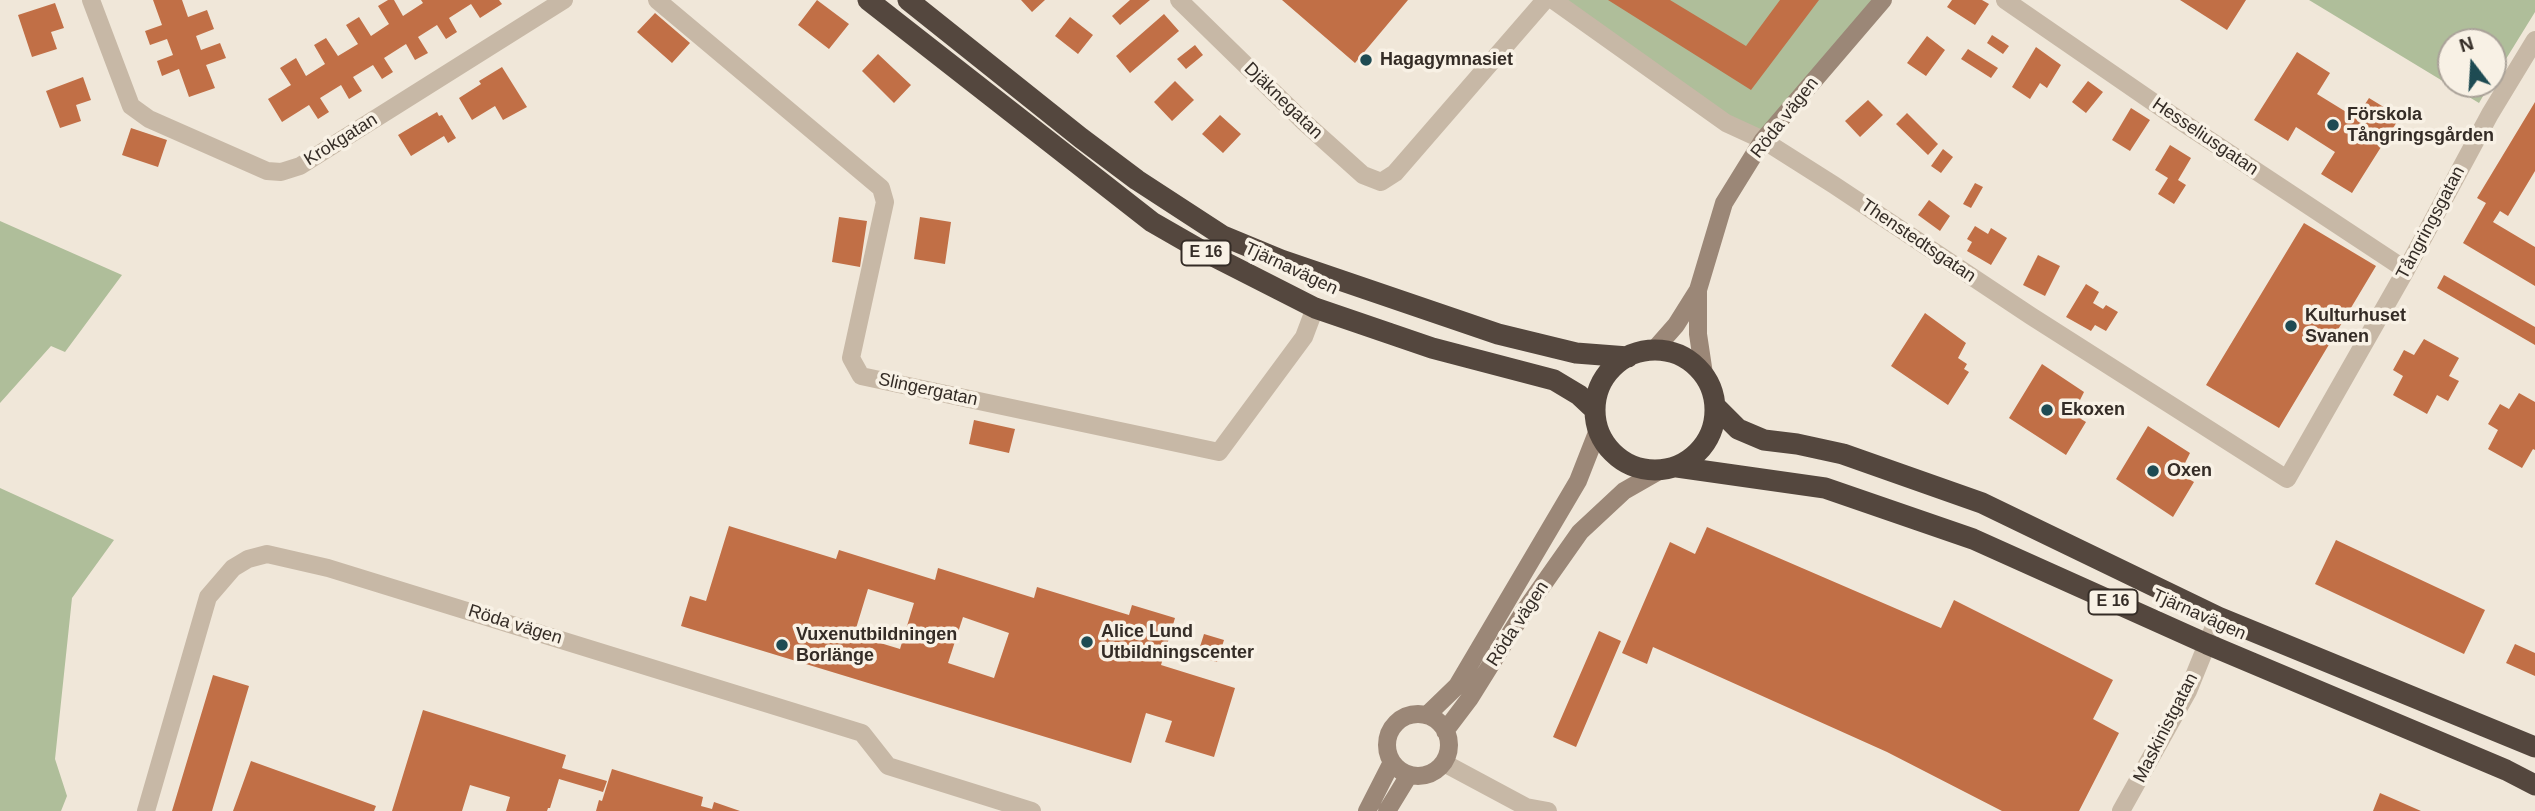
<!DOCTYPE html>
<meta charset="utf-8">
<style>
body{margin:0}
#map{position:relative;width:2535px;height:811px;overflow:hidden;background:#f0e7d9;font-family:Helvetica,sans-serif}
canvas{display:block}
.north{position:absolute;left:2437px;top:28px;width:70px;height:70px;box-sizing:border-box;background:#f8f1e5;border:2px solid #aaa299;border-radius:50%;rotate:343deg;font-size:19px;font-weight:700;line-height:28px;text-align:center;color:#342c26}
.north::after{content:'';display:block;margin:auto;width:24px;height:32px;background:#1e4b53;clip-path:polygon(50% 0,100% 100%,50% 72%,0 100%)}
</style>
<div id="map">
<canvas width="2535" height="811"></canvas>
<div class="north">N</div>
</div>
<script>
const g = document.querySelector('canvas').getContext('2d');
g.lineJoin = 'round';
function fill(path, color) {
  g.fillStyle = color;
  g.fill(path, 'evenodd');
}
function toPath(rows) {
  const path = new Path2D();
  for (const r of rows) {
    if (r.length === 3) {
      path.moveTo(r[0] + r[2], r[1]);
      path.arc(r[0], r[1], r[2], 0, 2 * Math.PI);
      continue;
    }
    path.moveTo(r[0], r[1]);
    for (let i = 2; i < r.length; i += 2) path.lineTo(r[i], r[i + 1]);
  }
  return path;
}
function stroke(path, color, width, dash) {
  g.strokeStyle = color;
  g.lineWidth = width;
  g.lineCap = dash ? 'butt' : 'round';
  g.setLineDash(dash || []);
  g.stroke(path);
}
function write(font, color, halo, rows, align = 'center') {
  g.font = font + ' Helvetica,sans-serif';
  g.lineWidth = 7;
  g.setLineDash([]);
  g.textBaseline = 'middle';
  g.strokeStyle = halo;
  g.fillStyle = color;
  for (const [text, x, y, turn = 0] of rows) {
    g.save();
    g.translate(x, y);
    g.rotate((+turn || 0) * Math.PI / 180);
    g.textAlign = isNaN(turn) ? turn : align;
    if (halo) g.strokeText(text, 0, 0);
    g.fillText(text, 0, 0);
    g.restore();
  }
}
fill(toPath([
 [1553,0,1883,0,1763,140],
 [2309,0,2535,0,2535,12,2493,80,2493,42,2451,42,2451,84,2490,84,2479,103],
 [0,221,122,275,65,352,51,346,0,403],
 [0,488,114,540,72,598,55,759,67,796,61,811,0,811]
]), '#afbe9a');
fill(toPath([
 [153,0,182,0,188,17,207,10,214,29,196,36,201,50,220,43,226,58,206,65,215,88,189,97,179,69,162,76,157,61,173,55,167,39,150,45,145,31,162,25],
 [388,0,394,0,403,16,423,3,421,0,499,0,502,4,480,18,471,4,449,18,457,32,446,39,437,25,418,37,428,53,415,60,406,44,384,58,393,72,382,79,373,65,353,77,362,91,349,99,341,85,320,98,329,112,318,119,309,105,282,122,268,99,291,85,280,68,296,58,306,76,325,64,314,45,326,38,338,56,358,44,346,25,359,17,371,36,389,24,378,6],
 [817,0,849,24,829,49,798,25],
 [1021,0,1045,0,1032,12],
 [1130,0,1150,0,1120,25,1112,16],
 [1282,0,1408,0,1355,63],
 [1608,0,1670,0,1746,46,1780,0,1819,0,1751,90],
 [1952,0,1982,0,1989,4,1975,25,1947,7],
 [2180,0,2246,0,2227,30],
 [55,3,64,28,51,32,57,49,32,57,18,15],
 [655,13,690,43,672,63,637,32],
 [1164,14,1179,31,1130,73,1116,56],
 [1070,17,1093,35,1078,54,1055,36],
 [1992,35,2009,46,2003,54,1987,43],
 [1927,36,1945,50,1926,76,1907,63],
 [1195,45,1203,55,1186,69,1177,59],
 [2036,47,2061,65,2047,88,2040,83,2030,99,2012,87],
 [1968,49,1998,68,1991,78,1961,59],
 [2297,52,2330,73,2317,94,2356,118,2369,98,2400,117,2352,193,2321,174,2335,152,2296,127,2288,141,2254,120],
 [878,54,911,85,894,103,862,71],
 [502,67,527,107,503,120,495,106,472,120,459,98,481,84,479,81],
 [83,77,91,100,76,105,81,121,60,128,46,91],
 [1175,81,1194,100,1172,121,1154,102],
 [2088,81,2103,92,2086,113,2072,102],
 [1868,100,1883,115,1860,137,1845,121],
 [2535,102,2535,171,2508,216,2500,211,2493,222,2535,247,2535,286,2463,243,2486,203,2477,198],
 [2131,108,2150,120,2130,151,2112,140],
 [437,112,439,116,442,115,456,138,448,143,444,136,411,156,398,135],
 [1907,113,1938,144,1928,155,1896,124],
 [1220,115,1241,134,1223,153,1202,134],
 [131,128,167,140,158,167,122,155],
 [2170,145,2191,158,2178,180,2186,185,2174,204,2158,194,2168,178,2155,170],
 [1943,149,1953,157,1941,173,1931,166],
 [1975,183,1983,187,1971,208,1963,204],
 [1929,200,1950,216,1940,231,1918,215],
 [839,217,867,221,860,267,832,262],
 [920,217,951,222,945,264,914,259],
 [2304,223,2376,266,2279,428,2206,385],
 [1975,226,1988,234,1991,228,2007,238,1991,265,1967,251,1972,242,1967,239],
 [2038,255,2060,266,2045,296,2023,285],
 [2444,275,2535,327,2535,345,2437,288],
 [2086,284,2099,292,2093,303,2103,309,2106,305,2118,312,2106,331,2095,325,2091,331,2066,317],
 [1925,313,1966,343,1958,358,1967,364,1964,369,1969,372,1948,405,1891,366],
 [2424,339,2459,358,2449,376,2459,381,2448,401,2437,395,2427,414,2393,395,2403,376,2393,370,2404,350,2414,355],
 [2042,364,2084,392,2076,408,2084,413,2081,419,2086,422,2066,455,2009,418],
 [2519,393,2535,402,2535,450,2533,449,2522,468,2488,449,2498,430,2488,424,2500,404,2509,409],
 [974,420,1015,429,1009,453,969,444],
 [2148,426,2190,453,2182,469,2189,474,2187,478,2194,482,2173,517,2116,479],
 [729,526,836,559,839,550,935,580,938,568,1034,598,1037,587,1129,615,1132,605,1175,618,1161,665,1235,688,1214,757,1165,742,1172,721,1146,713,1131,763,681,626,690,596,706,601],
 [868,589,914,603,900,649,854,635],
 [963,617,1009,633,994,678,948,663],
 [1707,527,1941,628,1954,600,2113,680,2093,719,2119,733,2079,811,2002,811,1887,752,1653,647,1647,664,1622,653,1670,542,1695,554],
 [2336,540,2485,610,2464,654,2315,584],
 [1599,631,1621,641,1576,747,1553,737],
 [1204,634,1224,640,1217,662,1197,656],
 [2515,644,2535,653,2535,676,2506,663],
 [213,675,249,686,212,811,172,811],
 [423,710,566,755,562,768,607,781,603,792,559,779,550,808,548,808,547,811,506,811,510,797,470,785,462,811,392,811],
 [251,761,376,806,374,811,233,811],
 [612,769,703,797,701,806,712,809,714,802,740,811,596,811,599,800,602,801],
 [2380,793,2421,811,2373,811]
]), '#c16f46');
stroke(toPath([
 [91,0,131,106,149,119,267,171,281,172,300,166,564,0],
 [657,0,881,188,885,202,851,358,861,376,1219,452,1304,337,1315,308],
 [1179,0,1304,122,1363,175,1381,182,1395,173,1545,0],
 [1553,0,1726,123,1763,140,1834,185,2031,316,2287,479,2406,270,2490,114,2535,40],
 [2005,0,2185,124,2406,270],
 [1444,763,1526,807,1548,811],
 [146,811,208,597,233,568,248,559,267,554,328,568,862,733,888,766,1032,811],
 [2121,811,2188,691,2218,617]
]), '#c7b8a6', 18);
stroke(toPath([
 [1654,350,1676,325,1698,290],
 [1704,374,1698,334,1698,290,1724,203,1763,140,1883,0],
 [1418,745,31],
 [1427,715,1457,686,1578,481,1598,430],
 [1445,731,1470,698,1523,613,1580,532,1624,491,1659,471],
 [1367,811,1392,762],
 [1387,811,1409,775]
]), '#9b8777', 18);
stroke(toPath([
 [868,0,1152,222,1199,249,1315,308,1432,348,1554,380,1579,395,1595,410],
 [908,0,1081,138,1137,180,1223,236,1281,260,1498,334,1576,353,1628,357],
 [1655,410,60],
 [1716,407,1738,429,1764,440,1797,444,1843,454,1982,503,2218,617,2535,747],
 [1677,467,1825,488,1973,539,2207,644,2506,770,2535,785]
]), '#54473e', 21);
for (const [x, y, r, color] of [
 [1366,60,7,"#1e4b53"],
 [2333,125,7,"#1e4b53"],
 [2291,326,7,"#1e4b53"],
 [2047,410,7,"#1e4b53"],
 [2153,471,7,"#1e4b53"],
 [1087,642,7,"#1e4b53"],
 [782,645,7,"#1e4b53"]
]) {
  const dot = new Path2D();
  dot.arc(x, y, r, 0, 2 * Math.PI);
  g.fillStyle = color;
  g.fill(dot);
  stroke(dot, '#f8f1e5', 2.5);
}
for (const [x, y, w] of [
 [1206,253,49],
 [2113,602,49]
]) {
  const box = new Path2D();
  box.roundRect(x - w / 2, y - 12.5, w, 25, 5);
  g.fillStyle = '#f8f1e5';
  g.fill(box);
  stroke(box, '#342c26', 2);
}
write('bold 16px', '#342c26', null, [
 ["E 16",1206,253],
 ["E 16",2113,602]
]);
write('bold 18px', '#342c26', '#f8f1e5', [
 ["Hagagymnasiet",1380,60],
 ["Förskola",2347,115],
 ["Tångringsgården",2347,136],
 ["Kulturhuset",2305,316],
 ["Svanen",2305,337],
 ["Ekoxen",2061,410],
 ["Oxen",2167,471],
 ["Alice Lund",1101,632],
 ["Utbildningscenter",1101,653],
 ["Vuxenutbildningen",796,635],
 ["Borlänge",796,656]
], 'left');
write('18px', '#342c26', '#f8f1e5', [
 ["Djäknegatan",1283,101,44],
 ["Röda vägen",1785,118,-52],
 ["Hesseliusgatan",2205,137,34],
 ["Krokgatan",341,140,-32],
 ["Tångringsgatan",2431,223,-62],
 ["Thenstedtsgatan",1918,241,34],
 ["Tjärnavägen",1291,269,25],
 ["Slingergatan",928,390,12],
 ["Tjärnavägen",2199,615,24],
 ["Röda vägen",1518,624,-57],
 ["Röda vägen",515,625,17],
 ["Maskinistgatan",2166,728,-63]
]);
</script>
